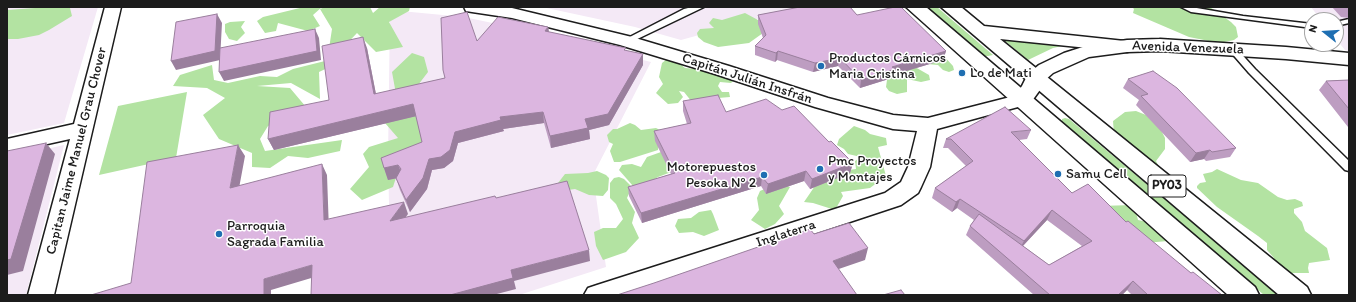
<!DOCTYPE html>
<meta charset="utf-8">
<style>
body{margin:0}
#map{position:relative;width:1356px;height:302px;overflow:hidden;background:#fff;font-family:Itim,sans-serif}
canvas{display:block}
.frame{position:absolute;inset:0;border:8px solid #1c1c1c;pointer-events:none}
.north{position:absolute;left:1304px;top:12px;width:40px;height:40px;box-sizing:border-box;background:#fff;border:1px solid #a4a4a4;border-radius:50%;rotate:287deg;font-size:11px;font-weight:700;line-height:16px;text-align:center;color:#1c1c1c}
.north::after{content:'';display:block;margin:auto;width:14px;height:18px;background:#1f6fb2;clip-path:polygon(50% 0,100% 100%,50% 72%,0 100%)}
</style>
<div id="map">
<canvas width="1356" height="302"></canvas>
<div class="frame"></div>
<div class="north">N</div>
</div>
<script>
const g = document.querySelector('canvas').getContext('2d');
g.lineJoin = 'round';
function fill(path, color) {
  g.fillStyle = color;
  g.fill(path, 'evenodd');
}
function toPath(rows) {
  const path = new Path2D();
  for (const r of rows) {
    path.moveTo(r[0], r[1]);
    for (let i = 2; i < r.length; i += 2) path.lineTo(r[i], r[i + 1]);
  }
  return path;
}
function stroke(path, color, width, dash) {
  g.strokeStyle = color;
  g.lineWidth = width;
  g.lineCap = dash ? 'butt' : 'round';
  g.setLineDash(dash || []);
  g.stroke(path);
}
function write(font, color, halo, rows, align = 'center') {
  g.font = font + ' Itim,sans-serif';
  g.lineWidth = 3;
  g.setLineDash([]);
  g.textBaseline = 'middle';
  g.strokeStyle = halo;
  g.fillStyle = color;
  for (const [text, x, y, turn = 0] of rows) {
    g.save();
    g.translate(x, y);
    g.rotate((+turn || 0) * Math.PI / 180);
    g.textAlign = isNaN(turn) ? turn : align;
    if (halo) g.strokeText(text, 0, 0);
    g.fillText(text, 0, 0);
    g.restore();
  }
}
fill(toPath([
 [7,7,98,7,64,123,7,135],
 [542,7,801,7,681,40,635,27],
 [1311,7,1349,7,1349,51,1345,50,1336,39,1336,20,1321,20],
 [390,10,464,17,521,29,651,62,593,175,606,267,519,295,391,295,388,158],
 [64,145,26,295,7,295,7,158]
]), '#f4e9f6');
fill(toPath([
 [49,7,70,8,72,16,49,30,39,35,18,39,7,39,7,10],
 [304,7,322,7,313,15,320,26,308,31,278,23,276,31,265,33,257,21,263,17],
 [325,7,370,7,373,13,380,7,410,7,409,11,389,22,403,47,376,52,357,33,338,53,328,55,332,29,320,9],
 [927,7,937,7,993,55,988,56,984,56],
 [1132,7,1210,7,1231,22,1236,27,1238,37,1234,40,1219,43,1189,37,1133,13,1134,9],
 [745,13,758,20,763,33,749,43,718,47,704,42,698,37,697,33,700,29,714,28,709,23,713,18,722,20],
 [245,21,241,27,245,33,237,41,229,39,225,32,225,24,230,22],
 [1004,40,1066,45,1053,48,1028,60],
 [412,53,424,57,428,72,415,89,423,146,403,156,393,187,362,200,350,189,369,167,363,154,369,147,398,138,385,123,398,105,392,72],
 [942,54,953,66,954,70,949,72,943,70,938,65,927,64],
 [333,59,336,64,319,72,320,99,291,83,257,86,290,88,306,107,305,112,268,126,260,139,265,151,342,140,340,151,308,158,288,156,270,168,252,167,252,153,219,139,203,115,225,98,207,88,173,86,180,75,212,65,214,80,228,83,260,76,277,77,293,69],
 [667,59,680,64,685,68,707,70,737,77,731,83,720,82,718,86,722,92,729,92,730,97,706,99,692,102,684,92,679,91,683,97,678,103,668,104,656,93,663,84,659,77,662,63],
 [915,67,929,75,930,80,921,82,907,79,907,92,897,94,889,91,886,87,887,80,890,77],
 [187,92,176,158,99,175,118,106],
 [1136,111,1146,115,1161,130,1165,138,1165,149,1156,161,1158,165,1148,162,1114,134,1113,121,1125,112],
 [1065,118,1069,119,1279,295,1264,295,1062,122,1062,119],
 [630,123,635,125,641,130,656,128,660,130,658,150,620,162,614,162,610,151,613,144,609,142,607,135,613,129,617,129],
 [854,126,865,130,870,134,886,138,887,145,878,147,886,176,870,188,841,192,843,196,835,210,813,203,804,202,817,183,849,170,856,169,855,161,861,157,848,154,844,149,837,145,839,139],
 [661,152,674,171,658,177,644,186,633,186,619,170,622,165,632,164,641,167,647,157],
 [1217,169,1241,180,1258,183,1278,197,1287,200,1295,199,1302,202,1303,206,1294,209,1294,213,1302,222,1305,231,1327,248,1330,260,1309,263,1308,268,1309,273,1289,273,1272,259,1274,258,1267,250,1267,243,1258,236,1217,207,1197,188,1197,186,1200,183,1206,182,1203,174,1212,172],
 [597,171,606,175,609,178,608,190,603,196,589,195,575,189,560,191,558,183,565,174,588,173],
 [619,177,624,179,632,187,627,198,635,212,632,223,639,238,626,252,603,260,596,246,594,232,603,228,616,228,623,219,616,204,610,198,610,183,614,178],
 [778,183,790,187,779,206,784,214,775,224,765,229,751,220,759,210,757,198,760,191],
 [1134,205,1138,220,1157,224,1168,241,1145,243,1098,206],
 [711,210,713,214,719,230,704,236,693,232,679,233,675,226,678,219,691,218,699,212]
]), '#b3e3a2');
const service = toPath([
 [692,7,704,7,629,43,623,43,622,41,684,9,692,7],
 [1181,7,1191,7,1243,16,1312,24,1312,28,1191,12,1181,7],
 [1349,19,1349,23,1336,26,1336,22,1349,19],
 [1233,47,1236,48,1255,69,1349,161,1349,171,1345,170,1249,73,1229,50,1233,47]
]);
const minor = toPath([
 [105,7,121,7,54,295,28,295,70,139,7,153,7,139,74,124,105,7],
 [464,7,512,8,632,37,729,66,828,98,893,115,928,118,1022,94,1029,96,1032,100,1029,104,937,129,930,167,921,187,918,193,901,205,629,295,584,295,588,288,597,285,885,193,901,182,908,167,917,131,893,129,815,107,715,74,620,45,512,18,472,12,466,11,464,7]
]);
const secondary = toPath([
 [1160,39,1286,47,1349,53,1349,65,1286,59,1160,51,1127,52,1089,57,1053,73,1044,81,1042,87,1029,105,1022,107,1015,105,1012,100,1022,86,1028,74,1039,65,1064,53,1086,46,1127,40,1160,39]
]);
const trunk = toPath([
 [906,7,926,7,1255,287,1259,295,1228,295,906,7],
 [941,7,961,7,984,26,1134,42,1136,46,1134,50,1127,52,1000,39,1307,287,1311,295,1279,295,941,7]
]);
stroke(service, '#1c1c1c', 3);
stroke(minor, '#1c1c1c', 3);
stroke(secondary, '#1c1c1c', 3);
stroke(trunk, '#1c1c1c', 3);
fill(service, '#fff');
fill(minor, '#fff');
fill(secondary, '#fff');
fill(trunk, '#fff');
fill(toPath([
 [797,7,850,7,857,15,946,51,943,60,893,75,892,78,860,88,838,66,813,72,777,60,775,62,755,55,755,46,763,38,758,24,758,15,797,8],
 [1332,7,1349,7,1349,18,1341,17],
 [548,27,549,32,626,51,643,65,609,125,589,130,590,139,551,148,544,123,503,129,504,131,458,143,453,161,444,168,432,170,427,189,410,212,400,190,396,178,388,180,384,168,422,142,416,116,274,150,268,139,329,100,367,48,376,94,445,78,477,41],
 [1128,79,1236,148,1230,157,1206,161,1204,159,1190,162,1136,105,1139,100,1123,88],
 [1349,80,1349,127,1348,127,1319,90,1326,81],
 [683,101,726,112,829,142,853,163,850,173,810,189,804,181,766,194,761,186,642,223,629,196,628,187,671,174,655,141,654,131,687,124,683,111],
 [1031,130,1027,139,1019,140,1072,193,1126,222,1191,273,1222,295,1132,295,1127,290,1122,295,1034,295,966,235,970,226,974,220,957,208,952,212,932,198,935,188,966,166,948,148,943,148,946,139],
 [1047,220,1082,246,1049,265,1023,246]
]), '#bd9dc1');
fill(toPath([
 [217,14,222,23,220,60,176,70,171,61],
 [548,27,550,38,545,31],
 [315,29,319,38,321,60,224,81,219,72],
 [363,37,367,48,378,105,374,94],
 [778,51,777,60,775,62,776,53],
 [946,51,943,60,893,75,892,78,860,88,861,80,892,67],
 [643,54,643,65,609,125,589,130,590,139,551,148,550,136,585,119],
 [840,58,838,66,813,72,815,63],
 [413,104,417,116,274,150,268,139],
 [543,112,544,123,503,129,504,131,458,143,453,161,444,168,432,170,427,189,410,212,406,200,429,159,455,132,500,117],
 [46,143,55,154,23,271,7,275,7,260],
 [238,145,245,156,237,199,230,188],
 [1210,150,1204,159,1190,162,1196,153],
 [853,163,850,173,810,189,812,179],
 [322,164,327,175,329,231,324,220],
 [398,165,403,177,388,180,384,168],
 [806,171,804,181,766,194,768,184],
 [762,177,761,186,642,223,641,213],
 [960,199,957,208,952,212,956,202],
 [404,202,408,214,395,232,390,221],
 [1052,210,1047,220,1019,250,1024,241],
 [868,248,865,260,830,272,833,261],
 [589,250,590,261,514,281,516,289,493,295,450,295,511,270],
 [312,265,318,276,271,290,271,295,264,295,264,279],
 [1133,281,1127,290,1122,295,1118,295]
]), '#9a7f9d');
const building = toPath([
 [800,7,850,7,857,15,895,7,901,7,946,51,892,67,895,69,861,80,840,58,815,63,778,51,776,53,755,46,766,35,758,15,800,7],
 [467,12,477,41,498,17,548,27,545,31,626,48,624,50,643,54,608,114,585,119,588,128,550,136,543,112,500,117,501,120,455,132,450,150,441,157,429,159,423,178,406,200,396,178,401,169,398,165,384,168,381,158,422,142,413,104,268,139,270,112,329,100,322,46,363,37,374,94,445,78,443,70,441,18,467,12],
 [217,14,215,51,171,61,176,22,217,14],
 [315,29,317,51,219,72,220,48,315,29],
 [1153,71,1177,88,1236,148,1212,152,1210,150,1196,153,1141,96,1148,94,1128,79,1153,71],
 [1349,80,1349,109,1326,81,1349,80],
 [718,95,726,112,766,99,782,110,794,106,829,142,831,141,853,163,812,179,806,171,768,184,762,177,641,213,628,187,675,173,654,131,691,123,683,101,718,95],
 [1005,107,1031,130,1011,132,1072,193,1088,184,1126,222,1128,221,1191,273,1193,272,1222,295,1148,295,1133,281,1118,295,1050,295,970,226,979,214,1049,265,1092,241,1052,210,1024,241,960,199,956,202,935,188,973,161,951,139,946,139,1005,107],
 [46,143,11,259,7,260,7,151,46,143],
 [238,145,230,188,322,164,324,220,404,202,390,221,495,196,496,198,567,181,589,250,511,270,513,278,450,295,311,295,312,265,264,279,264,295,91,295,131,283,147,162,238,145],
 [849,223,868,248,833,261,857,295,617,295,654,283,810,229,814,234,849,223],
 [901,290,905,295,883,295,901,290]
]);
fill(building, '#dcb6e0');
stroke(building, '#9a7f9d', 1);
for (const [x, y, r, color] of [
 [821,66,4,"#1f6fb2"],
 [962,73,4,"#1f6fb2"],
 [820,169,4,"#1f6fb2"],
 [1058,174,4,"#1f6fb2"],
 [764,175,4,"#1f6fb2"],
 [219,234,4,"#1f6fb2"]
]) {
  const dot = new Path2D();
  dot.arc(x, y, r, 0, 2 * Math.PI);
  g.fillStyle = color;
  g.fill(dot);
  stroke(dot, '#fff', 1.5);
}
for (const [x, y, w] of [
 [1167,186,38]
]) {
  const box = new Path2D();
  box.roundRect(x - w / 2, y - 11, w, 22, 3);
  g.fillStyle = '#fff';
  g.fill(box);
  stroke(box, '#1c1c1c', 1);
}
write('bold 13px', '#1c1c1c', null, [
 ["PY03",1167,186]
]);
write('14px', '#1c1c1c', '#fff', [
 ["Avenida Venezuela",1188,48,2],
 ["Capitán Julián Insfrán",747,79,18],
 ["Capitan Jaime Manuel Grau Chover",77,151,-76],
 ["Inglaterra",786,234,-18]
]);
write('14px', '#1c1c1c', '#fff', [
 ["Productos Cárnicos",829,58],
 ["Maria Cristina",829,74],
 ["Lo de Mati",970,73],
 ["Pmc Proyectos",828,161],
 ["y Montajes",828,177],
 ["Motorepuestos",756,167,"right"],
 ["Pesoka Nº 2",756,183,"right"],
 ["Samu Cell",1066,174],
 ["Parroquia",227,226],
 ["Sagrada Familia",227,242]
], 'left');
</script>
